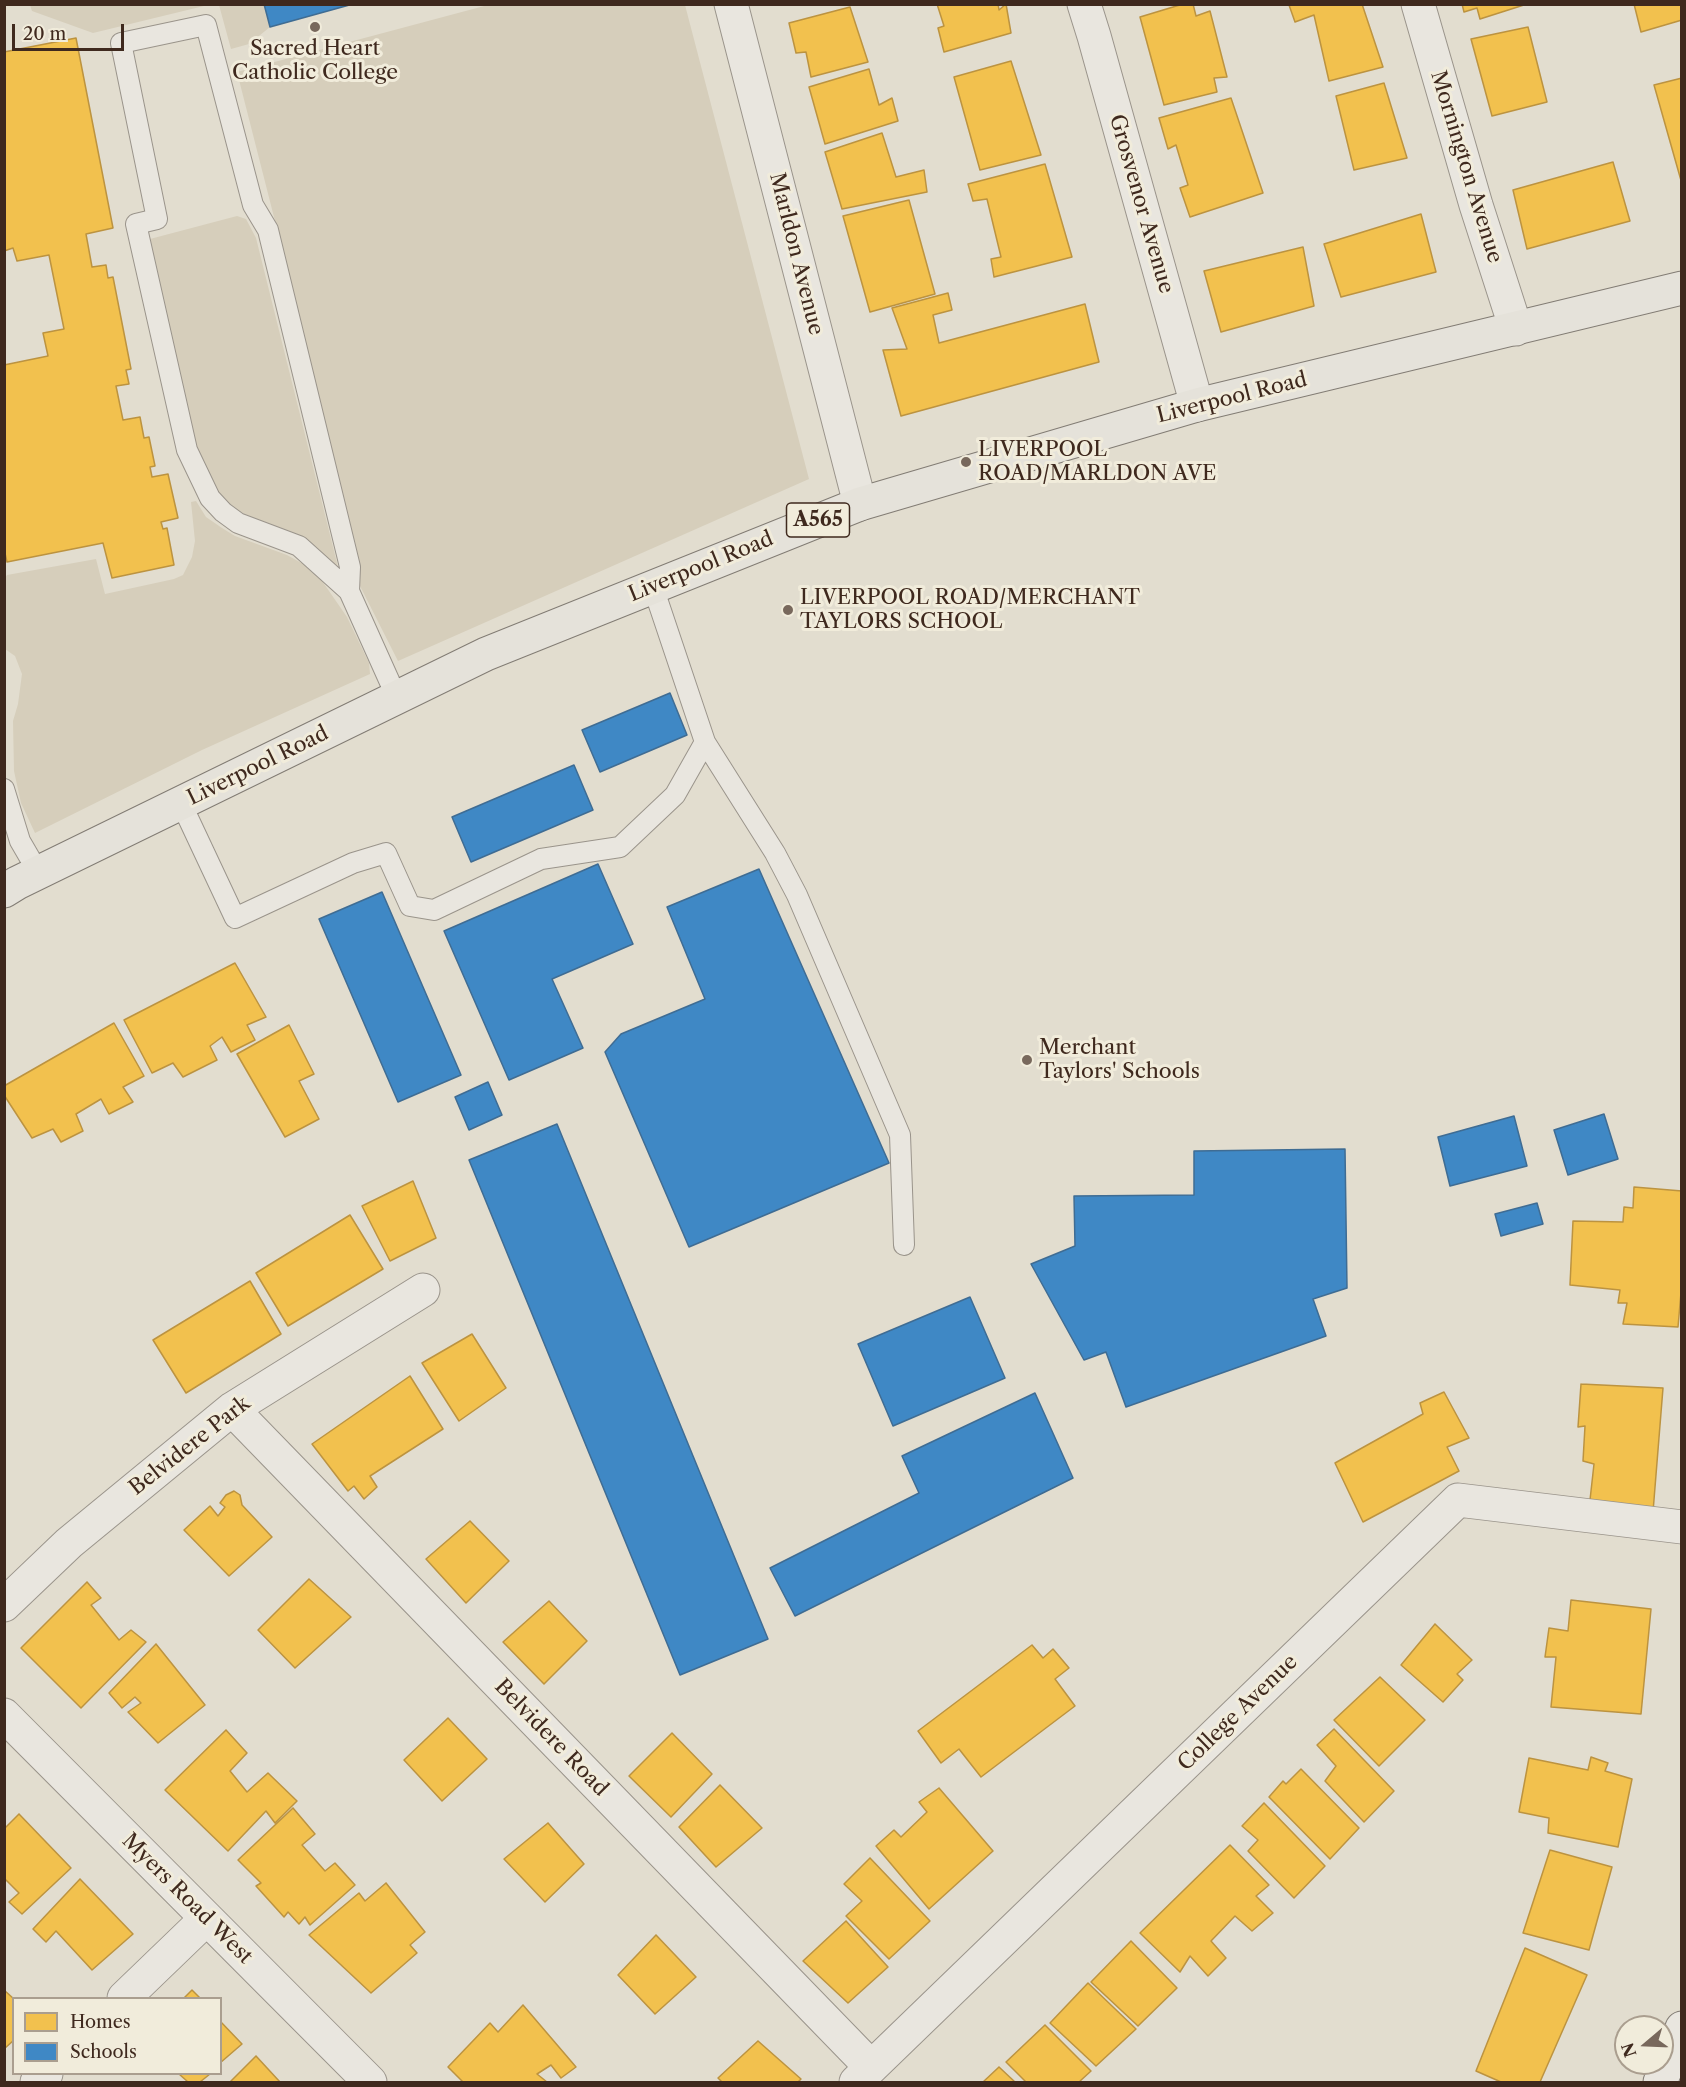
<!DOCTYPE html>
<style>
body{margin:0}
#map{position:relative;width:1686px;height:2087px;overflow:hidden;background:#e2ddcf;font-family:"Libre Caslon Text",serif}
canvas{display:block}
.frame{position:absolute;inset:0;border:6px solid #3f291e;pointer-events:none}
.legend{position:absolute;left:12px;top:1997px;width:210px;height:78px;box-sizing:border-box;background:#f1ecdb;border:2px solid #aa9e8f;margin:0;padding:8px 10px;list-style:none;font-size:18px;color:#3f291e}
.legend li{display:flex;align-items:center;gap:12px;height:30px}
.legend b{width:30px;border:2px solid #aa9e8f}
.north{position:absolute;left:1614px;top:2015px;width:60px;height:60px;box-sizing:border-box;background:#f1ecdb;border:2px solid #aa9e8f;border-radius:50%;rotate:251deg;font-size:16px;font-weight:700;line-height:24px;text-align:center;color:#3f291e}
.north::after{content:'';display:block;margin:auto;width:21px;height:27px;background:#78685c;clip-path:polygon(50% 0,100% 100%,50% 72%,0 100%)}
.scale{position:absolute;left:12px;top:24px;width:112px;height:27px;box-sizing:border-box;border:3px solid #3f291e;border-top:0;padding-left:8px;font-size:18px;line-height:21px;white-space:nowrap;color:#3f291e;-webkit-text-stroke:4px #f1ecdb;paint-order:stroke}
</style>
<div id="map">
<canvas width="1686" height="2087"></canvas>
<div class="frame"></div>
<ul class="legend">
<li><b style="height:16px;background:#f2c14e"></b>Homes</li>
<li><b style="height:16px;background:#3f88c5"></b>Schools</li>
</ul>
<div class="north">N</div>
<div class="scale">20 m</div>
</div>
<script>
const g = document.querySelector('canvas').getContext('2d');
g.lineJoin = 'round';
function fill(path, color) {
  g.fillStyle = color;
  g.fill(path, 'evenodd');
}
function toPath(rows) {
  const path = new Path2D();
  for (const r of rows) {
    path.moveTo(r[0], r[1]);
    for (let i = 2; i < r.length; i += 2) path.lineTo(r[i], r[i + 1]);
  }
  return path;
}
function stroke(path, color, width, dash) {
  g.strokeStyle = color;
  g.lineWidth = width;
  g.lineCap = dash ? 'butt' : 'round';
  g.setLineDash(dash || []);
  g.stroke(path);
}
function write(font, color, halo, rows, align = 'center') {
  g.font = font + ' "Libre Caslon Text",serif';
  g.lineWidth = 6;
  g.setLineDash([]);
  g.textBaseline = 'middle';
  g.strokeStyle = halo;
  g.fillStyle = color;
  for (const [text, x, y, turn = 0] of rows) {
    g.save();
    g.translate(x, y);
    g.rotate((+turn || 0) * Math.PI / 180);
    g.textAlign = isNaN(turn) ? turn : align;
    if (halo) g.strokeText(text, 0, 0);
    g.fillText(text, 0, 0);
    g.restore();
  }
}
fill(toPath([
 [30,5,30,4,208,5,93,33,32,11],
 [219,5,264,5,270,27,249,44,231,49],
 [488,5,685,5,809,479,398,661,360,586,275,221,237,72],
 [237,216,246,219,256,238,338,567,309,542,296,534,234,510,216,494,190,434,150,239],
 [196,501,206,517,222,528,235,536,287,555,305,565,320,578,347,617,369,663,370,674,202,750,35,833,21,803,14,771,13,721,18,704,22,674,15,656,5,649,5,578,7,575,96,559,105,594,174,579,183,575,192,557,195,541,191,502]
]), '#d6cebb');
const homes = toPath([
 [937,4,998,4,999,10,1006,4,1011,33,944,52,938,28,944,26,937,4],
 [1183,4,1193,4,1196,16,1210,11,1227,77,1214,78,1217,92,1164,105,1140,17,1183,4],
 [1362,4,1383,67,1329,81,1314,15,1295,22,1289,5,1362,4],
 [1462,4,1527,4,1480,19,1477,8,1464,12,1462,4],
 [1634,4,1682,4,1682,20,1641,32,1634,4],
 [850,7,868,62,811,77,806,52,796,53,789,23,850,7],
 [1528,27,1547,102,1492,116,1471,39,1528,27],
 [76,38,113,228,86,234,92,267,106,265,108,278,113,277,131,369,126,370,129,384,116,386,123,420,140,417,144,438,149,437,155,466,150,467,152,477,168,474,178,518,161,522,163,529,167,528,174,565,112,578,103,543,7,562,4,549,4,365,48,356,43,333,64,329,49,255,17,261,13,248,4,251,4,52,76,38],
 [1011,61,1041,155,980,170,954,77,1011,61],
 [869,69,879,105,892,98,898,121,825,144,809,87,869,69],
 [1682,78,1682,184,1654,85,1682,78],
 [1384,83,1407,158,1354,170,1336,96,1384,83],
 [1231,98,1263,193,1190,217,1180,188,1188,185,1176,145,1168,149,1159,118,1231,98],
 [882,133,896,177,924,170,927,192,842,209,825,152,882,133],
 [1613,162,1630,221,1527,249,1513,190,1613,162],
 [1045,164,1072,257,994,277,991,259,1001,257,987,199,973,201,968,184,1045,164],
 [909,200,935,294,870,312,843,216,909,200],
 [1421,214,1436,272,1341,297,1324,244,1421,214],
 [1303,247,1314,306,1221,332,1204,271,1303,247],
 [948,293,952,310,933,315,939,343,1085,304,1099,362,901,416,883,350,907,349,892,308,948,293],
 [235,963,266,1017,247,1025,255,1040,231,1052,222,1037,210,1046,217,1060,183,1077,173,1063,152,1073,124,1020,235,963],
 [114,1023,144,1076,123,1087,133,1102,109,1114,101,1099,76,1114,83,1131,61,1142,53,1129,32,1138,4,1095,4,1086,114,1023],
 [289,1025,314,1074,299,1081,319,1119,285,1137,237,1054,289,1025],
 [413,1181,436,1238,390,1261,362,1206,413,1181],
 [1634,1187,1682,1191,1682,1281,1678,1327,1623,1324,1627,1303,1618,1303,1620,1290,1570,1285,1573,1221,1623,1222,1624,1207,1633,1208,1634,1187],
 [350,1215,383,1269,288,1326,256,1273,350,1215],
 [250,1281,281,1334,186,1393,153,1340,250,1281],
 [472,1334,506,1388,459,1421,422,1363,472,1334],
 [410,1376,443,1429,370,1476,377,1487,364,1499,354,1486,348,1491,312,1444,410,1376],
 [1581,1384,1663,1388,1653,1512,1589,1509,1594,1464,1583,1461,1585,1426,1578,1427,1581,1384],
 [1444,1392,1469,1438,1447,1447,1459,1471,1363,1522,1335,1463,1423,1414,1420,1403,1444,1392],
 [234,1491,240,1495,242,1505,272,1537,229,1576,184,1530,210,1506,218,1516,225,1507,220,1503,226,1495,234,1491],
 [470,1521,509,1561,466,1603,426,1559,470,1521],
 [309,1579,351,1617,295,1668,258,1630,309,1579],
 [87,1582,101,1598,91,1605,119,1640,131,1630,146,1642,81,1708,21,1648,87,1582],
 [1571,1600,1651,1609,1641,1714,1551,1707,1556,1657,1545,1657,1549,1628,1568,1631,1571,1600],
 [549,1601,587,1641,544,1684,503,1642,549,1601],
 [1435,1624,1472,1660,1457,1674,1463,1680,1443,1702,1401,1665,1435,1624],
 [156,1644,205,1705,158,1743,128,1712,141,1703,135,1697,122,1708,109,1693,156,1644],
 [1032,1645,1043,1658,1053,1649,1069,1668,1055,1679,1075,1706,981,1777,959,1749,941,1763,918,1731,1032,1645],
 [1380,1677,1425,1720,1379,1766,1334,1720,1380,1677],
 [448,1718,487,1759,442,1801,404,1760,448,1718],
 [1334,1729,1394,1791,1364,1822,1325,1781,1336,1766,1317,1745,1334,1729],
 [226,1730,247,1753,230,1771,247,1792,268,1773,297,1801,275,1823,266,1811,228,1851,165,1790,226,1730],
 [672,1733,712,1774,671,1817,629,1776,672,1733],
 [1591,1757,1608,1763,1605,1771,1632,1779,1618,1847,1548,1833,1549,1818,1519,1812,1529,1758,1588,1770,1591,1757],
 [1301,1769,1359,1828,1330,1859,1269,1797,1283,1781,1286,1784,1301,1769],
 [720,1785,762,1828,716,1867,679,1827,720,1785],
 [939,1788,993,1851,929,1909,876,1846,894,1830,901,1837,927,1812,919,1802,939,1788],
 [1264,1803,1325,1866,1294,1898,1248,1851,1258,1840,1242,1826,1264,1803],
 [293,1808,315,1834,302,1845,325,1871,335,1863,355,1885,310,1925,305,1917,299,1924,288,1912,284,1917,256,1886,261,1883,238,1860,293,1808],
 [19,1814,71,1868,22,1914,9,1902,19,1893,4,1878,4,1829,19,1814],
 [548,1823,584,1864,545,1902,504,1859,548,1823],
 [1230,1845,1269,1885,1256,1896,1273,1913,1252,1931,1235,1916,1211,1941,1226,1958,1208,1976,1190,1956,1180,1972,1140,1933,1230,1845],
 [1550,1850,1612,1867,1589,1950,1523,1933,1550,1850],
 [870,1858,930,1921,889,1959,846,1916,862,1901,844,1884,870,1858],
 [80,1879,133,1934,92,1970,56,1931,46,1942,33,1929,80,1879],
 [386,1883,425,1932,410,1945,417,1953,371,1993,309,1935,359,1893,365,1901,386,1883],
 [846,1921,888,1967,848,2003,803,1961,846,1921],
 [656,1935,696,1977,655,2014,618,1975,656,1935],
 [1131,1941,1177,1988,1138,2026,1091,1982,1131,1941],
 [1525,1948,1587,1975,1540,2082,1501,2082,1476,2071,1525,1948],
 [1088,1983,1136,2029,1096,2066,1050,2023,1088,1983],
 [4,1990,14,1999,14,2040,4,2049,4,1990],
 [192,1990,200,1998,184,1998,192,1990],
 [523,2005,576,2067,561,2078,551,2065,537,2074,547,2082,463,2082,448,2067,490,2023,498,2032,523,2005],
 [220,2021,242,2044,220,2063,220,2021],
 [1045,2025,1091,2071,1079,2082,1026,2082,1006,2062,1045,2025],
 [758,2041,801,2079,798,2082,722,2082,718,2078,758,2041],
 [256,2056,280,2082,230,2082,256,2056],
 [999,2067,1015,2082,983,2082,999,2067],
 [179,2074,210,2074,200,2082,188,2082,179,2074]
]);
fill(homes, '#f2c14e');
stroke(homes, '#bc9340', 1.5);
const schools = toPath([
 [264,4,353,4,270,27,264,4],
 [670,693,687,735,600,772,582,730,670,693],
 [574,765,593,810,471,862,452,817,574,765],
 [598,864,633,944,552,979,583,1048,509,1080,444,931,598,864],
 [759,869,889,1163,689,1247,605,1052,621,1034,705,999,667,907,759,869],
 [382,892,461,1075,398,1102,319,919,382,892],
 [488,1082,502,1115,469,1130,455,1097,488,1082],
 [1604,1114,1618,1159,1568,1175,1554,1130,1604,1114],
 [1514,1116,1527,1166,1450,1186,1438,1137,1514,1116],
 [557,1124,768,1639,680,1675,469,1160,557,1124],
 [1345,1149,1347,1288,1313,1299,1326,1336,1126,1407,1106,1352,1084,1360,1031,1264,1075,1246,1074,1196,1194,1195,1194,1151,1345,1149],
 [1537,1203,1543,1224,1501,1236,1495,1214,1537,1203],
 [970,1297,1005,1378,893,1426,858,1344,970,1297],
 [1035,1393,1073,1478,795,1616,770,1568,919,1493,902,1456,1035,1393]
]);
fill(schools, '#3f88c5');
stroke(schools, '#3f6c93', 1.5);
const lane = toPath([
 [349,591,350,567,268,230,253,205,206,25,121,43,157,219,136,224,187,450,210,498,223,512,238,523,299,546,349,591,397,698],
 [705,742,775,853,797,895,900,1135,904,1245],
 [4,789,20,841,38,872],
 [181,803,235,918,353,863,386,853,410,906,434,910,541,859,620,847,675,795,705,742,653,587]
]);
const street = toPath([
 [731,4,860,504],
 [1084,4,1094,36,1197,405],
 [1418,4,1476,205,1516,329],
 [232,1409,871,2067],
 [4,1605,69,1543,232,1409,423,1290],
 [4,1715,370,2082],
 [124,1998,206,1919],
 [37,2082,46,2074],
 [856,2082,1458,1500,1682,1527]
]);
const secondary = toPath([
 [1660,2082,1673,2053,1682,2028]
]);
const highway = toPath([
 [4,891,17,883,486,654,860,504,1197,405,1682,288]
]);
stroke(lane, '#9a948b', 22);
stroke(street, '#9a948b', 35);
stroke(secondary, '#827c74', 35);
stroke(highway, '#827c74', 35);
stroke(lane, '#e9e6df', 20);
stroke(street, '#e9e6df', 33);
stroke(secondary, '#e9e6df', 33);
stroke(highway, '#e5e2da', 33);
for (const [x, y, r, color] of [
 [315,27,6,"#78685c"],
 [966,462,6,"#78685c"],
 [788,610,6,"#78685c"],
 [1027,1060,6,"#78685c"]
]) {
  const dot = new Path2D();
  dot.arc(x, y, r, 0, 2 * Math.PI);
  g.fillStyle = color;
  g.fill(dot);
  stroke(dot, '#f1ecdb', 2);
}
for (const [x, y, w] of [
 [818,520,63]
]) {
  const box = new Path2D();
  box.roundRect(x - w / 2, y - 17, w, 34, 4.5);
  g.fillStyle = '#f1ecdb';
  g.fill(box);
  stroke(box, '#3f291e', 1.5);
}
write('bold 20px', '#3f291e', null, [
 ["A565",818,520]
]);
write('21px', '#3f291e', '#f1ecdb', [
 ["Sacred Heart",315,49,"center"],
 ["Catholic College",315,73,"center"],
 ["LIVERPOOL",978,450],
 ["ROAD/MARLDON AVE",978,474],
 ["LIVERPOOL ROAD/MERCHANT",800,598],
 ["TAYLORS SCHOOL",800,622],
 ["Merchant",1039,1048],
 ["Taylors' Schools",1039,1072]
], 'left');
write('21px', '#3f291e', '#f1ecdb', [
 ["Mornington Avenue",1466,167,73],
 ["Grosvenor Avenue",1141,204,74],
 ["Marldon Avenue",796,254,76],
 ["Liverpool Road",1232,398,-14],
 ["Liverpool Road",701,567,-22],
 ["Liverpool Road",258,766,-26],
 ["Belvidere Park",190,1446,-38],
 ["College Avenue",1238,1713,-44],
 ["Belvidere Road",551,1738,46],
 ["Myers Road West",187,1899,45]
]);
</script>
